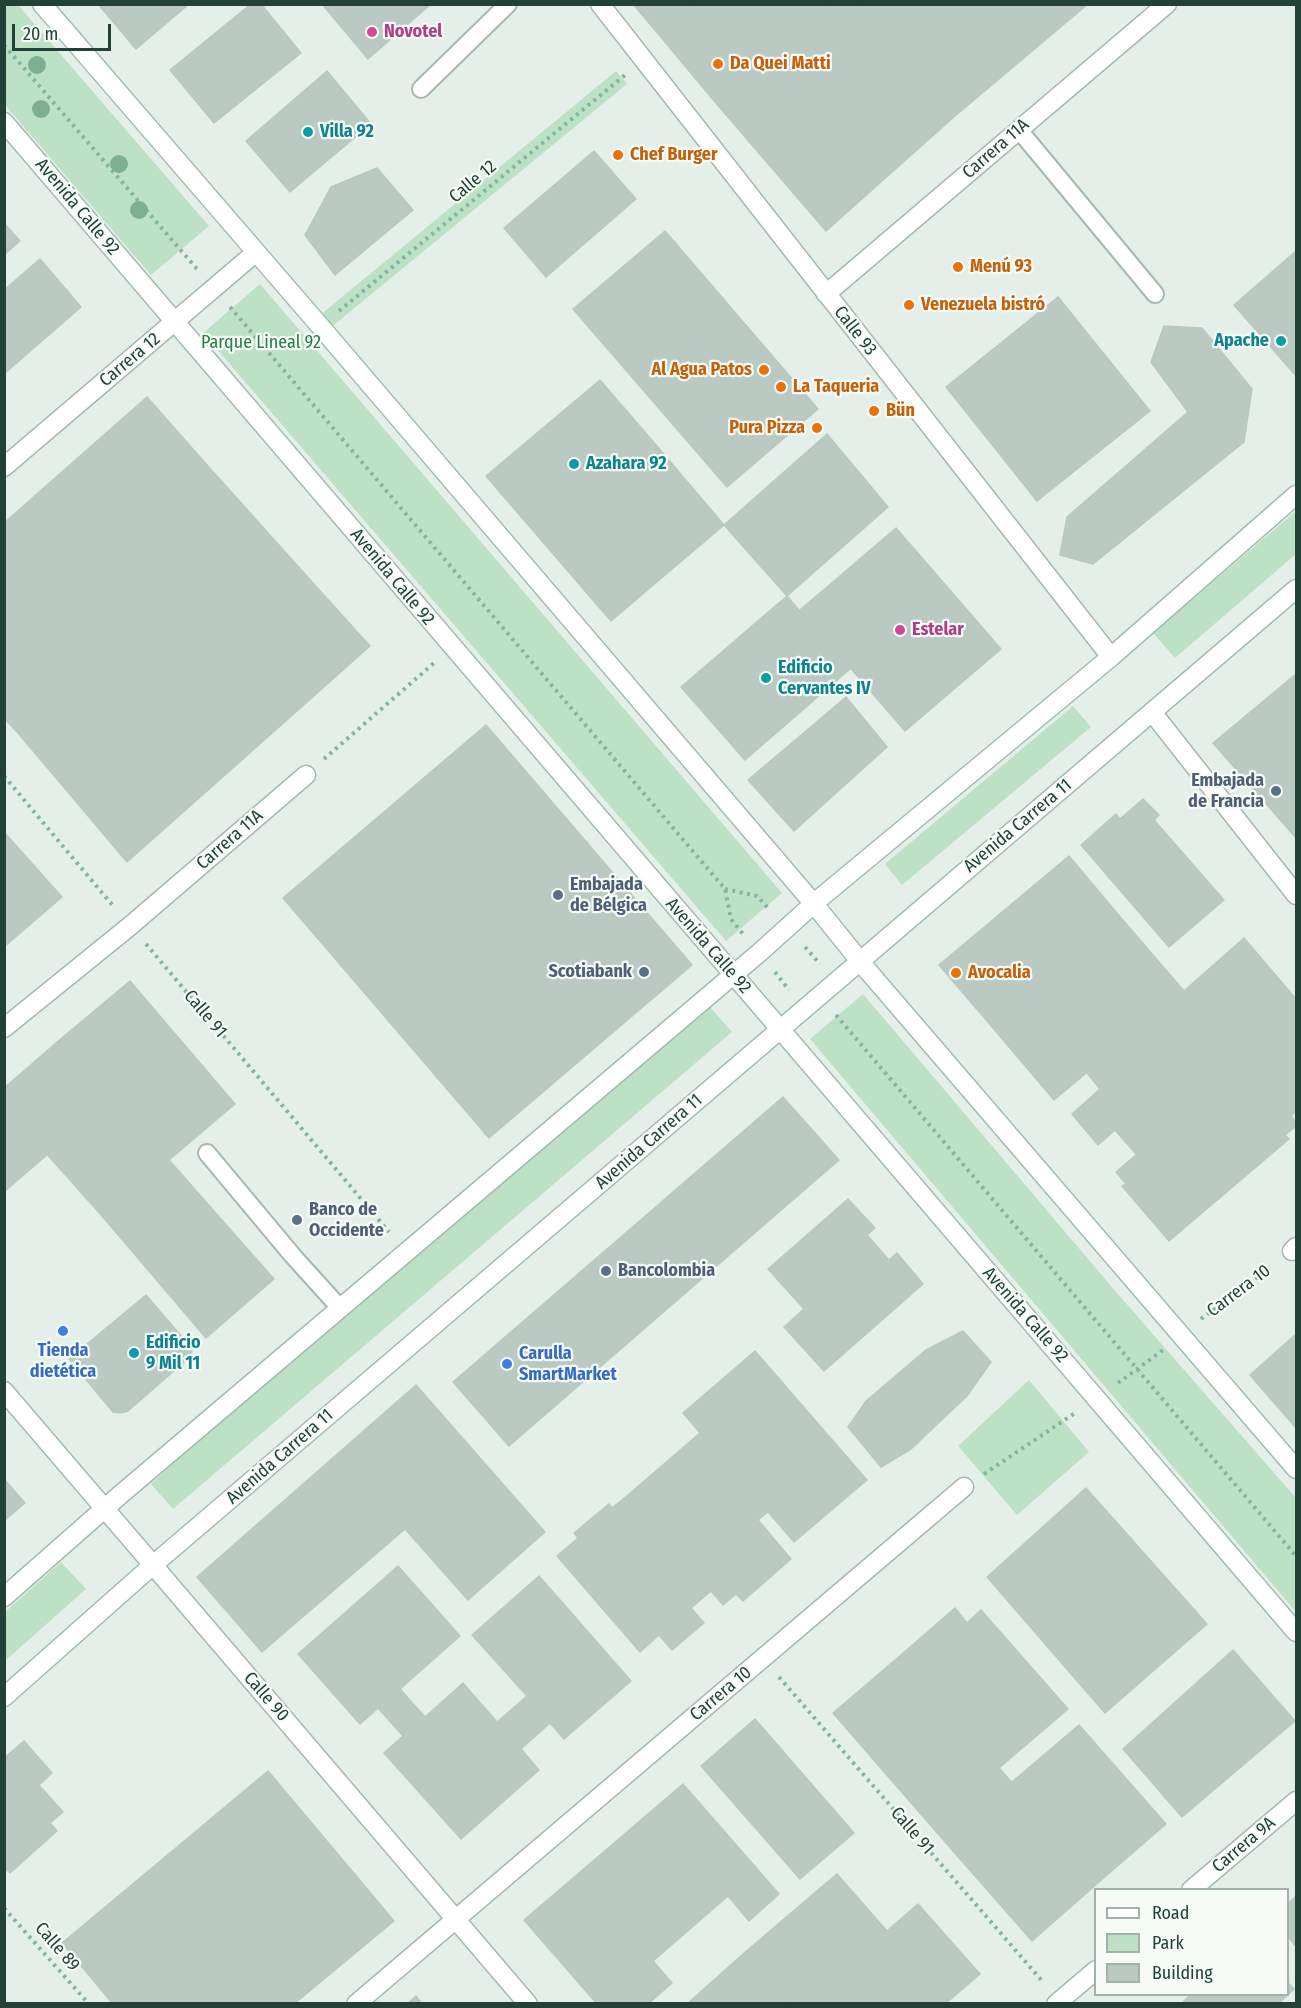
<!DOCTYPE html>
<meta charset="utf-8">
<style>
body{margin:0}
#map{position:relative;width:1301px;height:2008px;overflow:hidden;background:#e5efea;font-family:"Fira Sans Condensed",sans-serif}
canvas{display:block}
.frame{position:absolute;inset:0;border:6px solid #234237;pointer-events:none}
.legend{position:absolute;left:1094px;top:1888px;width:195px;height:108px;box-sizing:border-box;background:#f6fbf8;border:2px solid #a2b1ab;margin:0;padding:8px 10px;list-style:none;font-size:18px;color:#234237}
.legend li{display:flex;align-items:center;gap:12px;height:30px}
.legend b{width:30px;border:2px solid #a2b1ab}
.scale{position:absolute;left:12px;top:24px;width:99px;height:27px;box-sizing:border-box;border:3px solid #234237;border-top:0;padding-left:8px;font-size:18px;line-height:21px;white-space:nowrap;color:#234237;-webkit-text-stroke:4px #f6fbf8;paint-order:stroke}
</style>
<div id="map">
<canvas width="1301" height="2008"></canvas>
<div class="frame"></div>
<ul class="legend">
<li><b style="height:8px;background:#fff"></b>Road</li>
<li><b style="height:16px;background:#bde1c4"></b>Park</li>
<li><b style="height:16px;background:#bacac2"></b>Building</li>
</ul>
<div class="scale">20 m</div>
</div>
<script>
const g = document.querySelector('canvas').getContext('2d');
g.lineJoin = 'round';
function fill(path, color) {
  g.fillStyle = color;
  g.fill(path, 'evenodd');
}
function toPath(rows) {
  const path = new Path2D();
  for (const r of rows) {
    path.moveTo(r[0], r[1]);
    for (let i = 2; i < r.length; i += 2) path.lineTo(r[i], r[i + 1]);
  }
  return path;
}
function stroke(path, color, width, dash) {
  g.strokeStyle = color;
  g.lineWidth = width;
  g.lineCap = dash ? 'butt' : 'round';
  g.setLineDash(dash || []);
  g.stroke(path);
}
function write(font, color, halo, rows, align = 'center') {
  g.font = font + ' "Fira Sans Condensed",sans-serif';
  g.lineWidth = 4.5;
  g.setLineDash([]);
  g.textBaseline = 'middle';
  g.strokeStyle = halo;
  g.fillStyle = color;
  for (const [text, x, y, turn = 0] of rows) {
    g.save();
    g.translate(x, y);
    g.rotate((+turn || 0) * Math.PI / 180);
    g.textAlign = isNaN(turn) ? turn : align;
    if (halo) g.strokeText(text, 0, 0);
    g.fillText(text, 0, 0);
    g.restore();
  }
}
fill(toPath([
 [4,5,18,5,209,226,151,275,5,105],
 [616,71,627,84,329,329,319,316],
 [260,284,782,893,726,941,203,333],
 [1296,511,1296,554,1175,658,1153,633],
 [1073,706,1091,727,902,885,885,864],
 [863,994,1117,1293,1296,1498,1296,1612,810,1039],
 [710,1007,732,1032,173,1509,151,1484,340,1308],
 [1029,1380,1089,1452,1017,1515,958,1446],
 [61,1562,86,1589,5,1661,5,1612]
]), '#bde1c4');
const building = toPath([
 [98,4,189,4,136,49,98,4],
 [251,4,261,4,301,53,214,123,170,70,251,4],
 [322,4,431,4,368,59,322,4],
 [633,4,696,4,660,36,633,4],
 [696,4,832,4,715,102,660,36,696,4],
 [832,4,860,4,955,116,826,231,715,102,832,4],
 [860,4,1088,4,955,116,860,4],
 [327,71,371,124,290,192,246,141,327,71],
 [594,151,636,199,546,277,504,228,594,151],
 [377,168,413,210,335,275,305,235,331,187,377,168],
 [4,223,20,241,4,255,4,223],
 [665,231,818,409,727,487,573,309,665,231],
 [1296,251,1296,376,1234,305,1296,251],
 [40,259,81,307,4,374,4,290,40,259],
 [1058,297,1150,411,1037,501,946,387,1058,297],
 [1164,326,1202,328,1252,389,1244,442,1093,564,1060,555,1067,517,1188,412,1151,362,1164,326],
 [600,380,662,452,548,548,486,476,600,380],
 [147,397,199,456,91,552,38,493,147,397],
 [827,434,888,507,787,596,724,525,827,434],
 [662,452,724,525,611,621,548,548,662,452],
 [199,456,313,583,204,679,91,552,199,456],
 [38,493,148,617,18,733,4,718,4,523,38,493],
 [896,528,1001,649,905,731,800,610,896,528],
 [313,583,370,646,261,743,204,679,313,583],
 [787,596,850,669,745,760,681,687,787,596],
 [148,617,261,743,127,862,18,733,148,617],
 [1296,674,1296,838,1213,743,1296,674],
 [846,697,887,747,794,831,748,780,846,697],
 [486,725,692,965,489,1138,283,898,486,725],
 [1143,799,1159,815,1154,820,1224,900,1169,947,1081,845,1116,814,1120,819,1143,799],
 [4,832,62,897,4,947,4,832],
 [1069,856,1122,919,993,1028,939,965,1069,856],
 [1122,919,1184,991,1054,1100,993,1028,1122,919],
 [1244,938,1296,999,1296,1111,1291,1116,1184,991,1244,938],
 [130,981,235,1104,169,1160,63,1037,130,981],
 [1184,991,1245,1062,1137,1155,1115,1130,1098,1145,1072,1114,1100,1089,1087,1073,1184,991],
 [63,1037,169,1160,102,1216,4,1106,4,1088,63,1037],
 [1245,1062,1296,1122,1296,1126,1285,1135,1289,1139,1169,1241,1122,1186,1126,1184,1116,1172,1245,1062],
 [783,1097,839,1160,509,1446,453,1382,783,1097],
 [4,1106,48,1154,4,1192,4,1106],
 [169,1160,274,1279,206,1338,102,1216,169,1160],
 [848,1199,875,1228,867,1235,889,1260,897,1253,923,1284,824,1371,784,1327,804,1309,768,1269,848,1199],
 [146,1295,188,1344,192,1349,191,1356,128,1411,121,1413,113,1412,69,1359,146,1295],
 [963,1331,991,1362,967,1396,911,1449,881,1467,848,1427,866,1401,926,1350,963,1331],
 [1296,1334,1296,1428,1250,1375,1296,1334],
 [755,1351,867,1480,794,1542,683,1413,755,1351],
 [416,1385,545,1532,468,1600,405,1529,262,1652,197,1577,416,1385],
 [700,1433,768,1512,758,1520,791,1559,743,1601,736,1594,723,1605,628,1495,700,1433],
 [4,1479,25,1503,4,1521,4,1479],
 [1086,1488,1207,1624,1105,1713,987,1577,1086,1488],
 [628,1495,711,1591,691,1608,704,1623,672,1650,659,1635,640,1652,557,1556,578,1538,574,1533,609,1504,612,1508,628,1495],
 [398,1566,460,1636,400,1689,425,1717,463,1683,497,1722,527,1696,472,1635,539,1576,631,1681,564,1739,550,1723,521,1749,539,1770,461,1839,384,1753,403,1736,378,1708,360,1724,298,1654,398,1566],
 [955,1608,967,1623,981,1610,1068,1709,999,1768,901,1655,955,1608],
 [1233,1650,1295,1721,1182,1817,1123,1749,1233,1650],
 [901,1655,999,1768,932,1827,833,1713,901,1655],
 [755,1719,854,1833,800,1879,701,1766,755,1719],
 [1079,1725,1166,1824,1099,1882,1012,1782,1079,1725],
 [24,1741,52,1773,39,1785,63,1812,50,1823,57,1831,10,1873,4,1867,4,1758,24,1741],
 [999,1768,1099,1882,1032,1941,932,1827,999,1768],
 [268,1771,394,1921,294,2004,113,2004,62,1943,268,1771],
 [683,1784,779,1894,749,1921,728,1896,653,1961,672,1983,648,2004,597,2004,524,1920,683,1784],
 [837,1874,887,1931,918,1904,980,1974,945,2004,906,2004,812,1895,837,1874],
 [812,1895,906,2004,788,2004,743,1954,812,1895],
 [1296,1896,1296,1947,1288,1936,1288,1904,1296,1896],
 [743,1954,788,2004,687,2004,743,1954],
 [1288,1983,1294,1989,1278,2004,1181,2004,1191,1994,1288,1994,1288,1983],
 [416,1996,422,2004,407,2004,416,1996]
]);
fill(building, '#bacac2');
stroke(building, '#b7c9c0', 1.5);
const lane = toPath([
 [421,89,508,4],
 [1019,130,1155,294],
 [207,1153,293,1256,340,1308]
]);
const street = toPath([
 [600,4,1111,657],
 [826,294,1167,4],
 [4,467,255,253],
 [1152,712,1296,895],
 [4,1028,130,926,306,775],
 [1292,1251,1296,1247],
 [153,1565,528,2004],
 [1191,1890,1296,1801],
 [356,2004,964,1487],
 [1056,2004,1096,1970]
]);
const secondary = toPath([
 [42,4,320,326,814,904,868,971,1296,1469],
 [4,122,1296,1632],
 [4,1391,153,1565],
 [4,1597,120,1495,759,953,819,899,1111,657,1296,495],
 [4,1697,153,1565,1296,589]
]);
stroke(lane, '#a7b8b1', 20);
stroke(street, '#a7b8b1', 21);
stroke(secondary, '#a2bbb1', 21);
stroke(toPath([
 [4,45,197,269],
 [230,307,725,889,731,919,743,934],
 [339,311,625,75],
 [324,759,434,663],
 [4,776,114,907],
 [725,889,757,896,769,909],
 [146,944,389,1232],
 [805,947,820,964],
 [775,972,789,990],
 [836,1015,1296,1556],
 [1201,1319,1272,1266],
 [1118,1383,1163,1350],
 [984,1474,1075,1413],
 [779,1677,1043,1982],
 [4,1908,89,2004]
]), '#84b4a2', 4, [3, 4.5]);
stroke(lane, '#fff', 16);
stroke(street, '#fff', 18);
stroke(secondary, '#fff', 18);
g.fillStyle = '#7eaf8f';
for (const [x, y] of [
 [37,65],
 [41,109],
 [119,164],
 [139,210]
]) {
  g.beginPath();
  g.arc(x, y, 9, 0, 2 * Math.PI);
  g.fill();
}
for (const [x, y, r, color] of [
 [372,32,6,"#d1479c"],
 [718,64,6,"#e8710a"],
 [308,132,6,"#0f9aa8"],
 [618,155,6,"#e8710a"],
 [958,267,6,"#e8710a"],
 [909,305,6,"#e8710a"],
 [1281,341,6,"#0f9aa8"],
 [764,370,6,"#e8710a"],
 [781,387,6,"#e8710a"],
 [874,411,6,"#e8710a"],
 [817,428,6,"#e8710a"],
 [574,464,6,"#0f9aa8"],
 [900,630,6,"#d1479c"],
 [766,678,6,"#0f9aa8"],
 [1276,791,6,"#5c6f8a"],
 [558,895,6,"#5c6f8a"],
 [644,972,6,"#5c6f8a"],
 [956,973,6,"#e8710a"],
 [297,1220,6,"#5c6f8a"],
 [606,1271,6,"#5c6f8a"],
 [63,1331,6,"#3f7fe0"],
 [134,1353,6,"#0f9aa8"],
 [507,1364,6,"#3f7fe0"]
]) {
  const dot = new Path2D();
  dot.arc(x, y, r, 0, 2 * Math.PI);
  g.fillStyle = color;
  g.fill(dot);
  stroke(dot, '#f6fbf8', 2);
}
write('bold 18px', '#b23c85', '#f6fbf8', [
 ["Novotel",384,32],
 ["Estelar",912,630]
], 'left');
write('bold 18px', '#c56008', '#f6fbf8', [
 ["Da Quei Matti",730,64],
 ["Chef Burger",630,155],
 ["Menú 93",970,267],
 ["Venezuela bistró",921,305],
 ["Al Agua Patos",752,370,"right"],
 ["La Taqueria",793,387],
 ["Bün",886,411],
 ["Pura Pizza",805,428,"right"],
 ["Avocalia",968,973]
], 'left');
write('bold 18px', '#0d838f', '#f6fbf8', [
 ["Villa 92",320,132],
 ["Apache",1269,341,"right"],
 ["Azahara 92",586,464],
 ["Edificio",778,668],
 ["Cervantes IV",778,689],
 ["Edificio",146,1343],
 ["9 Mil 11",146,1364]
], 'left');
write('18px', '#234237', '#f6fbf8', [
 ["Carrera 11A",996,149,-41],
 ["Calle 12",473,182,-40],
 ["Avenida Calle 92",77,207,50],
 ["Calle 93",855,331,52],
 ["Carrera 12",130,360,-40],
 ["Avenida Calle 92",392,577,50],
 ["Avenida Carrera 11",1018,826,-40],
 ["Carrera 11A",230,840,-41],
 ["Avenida Calle 92",708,946,49],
 ["Calle 91",205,1014,50],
 ["Avenida Carrera 11",649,1142,-41],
 ["Carrera 10",1239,1291,-37],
 ["Avenida Calle 92",1025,1315,49],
 ["Avenida Carrera 11",280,1457,-41],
 ["Carrera 10",721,1694,-40],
 ["Calle 90",266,1697,49],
 ["Calle 91",912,1831,49],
 ["Carrera 9A",1244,1845,-40],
 ["Calle 89",57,1947,49]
]);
write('18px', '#2a7b44', '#f6fbf8', [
 ["Parque Lineal 92",261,343]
]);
write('bold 18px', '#4e5e75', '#f6fbf8', [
 ["Embajada",1264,781,"right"],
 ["de Francia",1264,802,"right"],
 ["Embajada",570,885],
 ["de Bélgica",570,906],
 ["Scotiabank",632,972,"right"],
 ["Banco de",309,1210],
 ["Occidente",309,1231],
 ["Bancolombia",618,1271]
], 'left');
write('bold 18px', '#366cbe', '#f6fbf8', [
 ["Tienda",63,1351],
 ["dietética",63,1372],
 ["Carulla",519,1354,"left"],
 ["SmartMarket",519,1375,"left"]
]);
</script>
